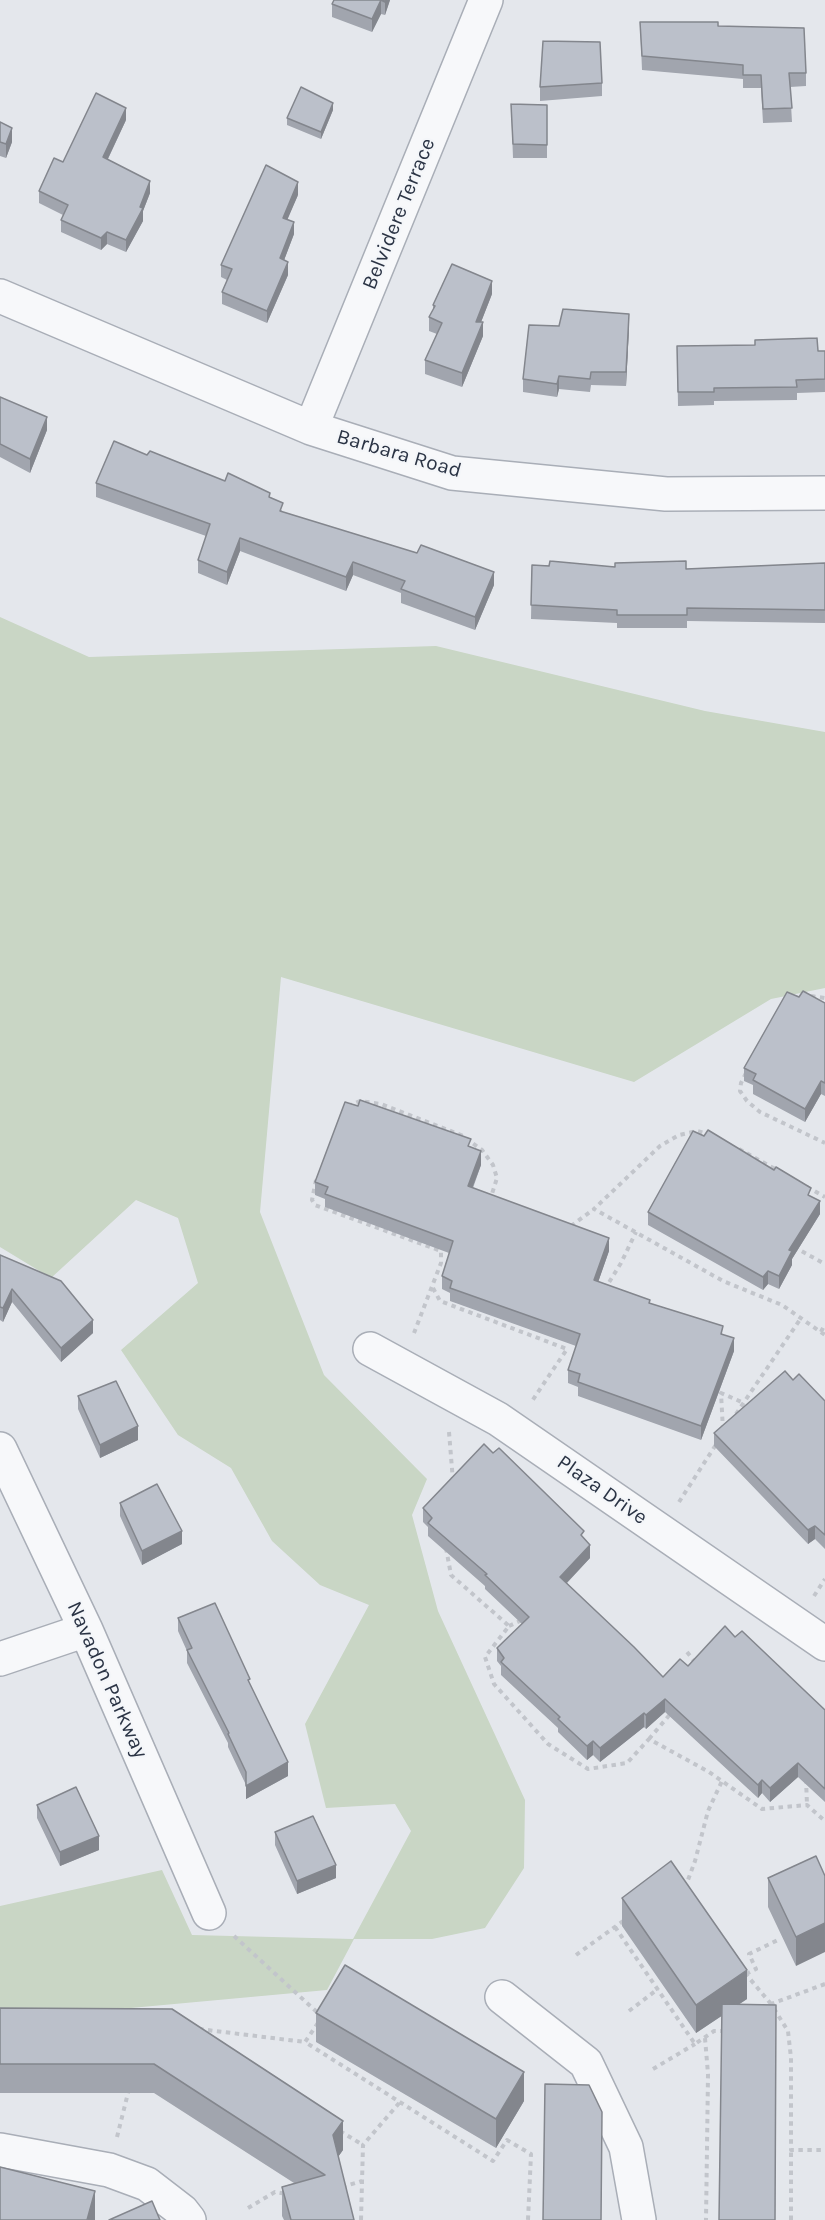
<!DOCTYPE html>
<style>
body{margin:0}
canvas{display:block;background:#e4e7ec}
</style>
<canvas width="825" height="2220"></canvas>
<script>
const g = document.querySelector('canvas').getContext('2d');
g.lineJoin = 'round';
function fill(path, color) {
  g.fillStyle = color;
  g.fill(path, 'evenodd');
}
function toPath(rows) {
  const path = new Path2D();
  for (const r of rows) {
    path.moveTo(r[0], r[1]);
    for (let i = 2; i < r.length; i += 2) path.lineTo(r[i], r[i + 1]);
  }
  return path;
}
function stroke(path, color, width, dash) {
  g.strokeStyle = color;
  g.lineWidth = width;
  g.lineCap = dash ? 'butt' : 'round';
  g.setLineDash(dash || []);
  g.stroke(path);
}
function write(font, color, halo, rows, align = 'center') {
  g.font = font + ' Karla,sans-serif';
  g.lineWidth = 4.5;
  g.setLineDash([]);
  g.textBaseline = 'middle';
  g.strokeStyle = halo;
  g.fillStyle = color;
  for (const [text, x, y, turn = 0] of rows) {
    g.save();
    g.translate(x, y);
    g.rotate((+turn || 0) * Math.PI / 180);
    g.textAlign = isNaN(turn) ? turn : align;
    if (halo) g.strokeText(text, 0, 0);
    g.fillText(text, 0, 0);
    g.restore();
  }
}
fill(toPath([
 [0,617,89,657,436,646,705,711,825,732,825,988,771,999,634,1082,281,977,260,1212,324,1375,427,1479,412,1515,438,1611,525,1800,524,1868,485,1928,432,1939,354,1939,327,1990,0,2020,0,1906,162,1870,192,1935,353,1939,411,1831,395,1804,326,1808,305,1724,369,1605,320,1585,272,1541,231,1468,178,1435,121,1350,198,1283,178,1218,136,1200,51,1278,0,1247]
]), '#c9d6c5');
const minor = toPath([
 [0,296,311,428,452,473,666,494,825,493],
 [311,428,486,0],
 [370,1349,498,1419,825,1644],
 [0,1449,86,1630,209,1913],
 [0,1659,86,1630],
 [502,1997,586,2063,626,2147,639,2220],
 [0,2150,109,2170,147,2184,182,2211,189,2220]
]);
stroke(minor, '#a9aeb7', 36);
stroke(toPath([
 [811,996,825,998],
 [746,1073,741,1083,740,1091,747,1101,760,1112,825,1143],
 [348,1106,360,1101,381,1104,461,1135,482,1150,493,1165,497,1178,491,1197],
 [711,1135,697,1131,679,1135,660,1146,594,1209,723,1281,782,1305,825,1335],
 [739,1149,777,1170],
 [316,1180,312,1200,315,1205,441,1251,441,1263,414,1333],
 [807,1187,825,1197],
 [571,1226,594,1209],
 [794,1247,825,1264],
 [602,1287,608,1284,621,1263,636,1232],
 [433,1288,440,1301,567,1349,532,1401],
 [821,1332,825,1324],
 [736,1414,801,1318],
 [723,1430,721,1393,744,1403],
 [449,1432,453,1481],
 [679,1502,717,1443],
 [446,1548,451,1575,509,1626,485,1657,494,1684,548,1744,588,1769,627,1763,649,1739,709,1772,762,1809,807,1805,825,1821],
 [814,1596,825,1579],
 [509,1626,522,1620],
 [687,1652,695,1662],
 [649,1739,672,1712],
 [806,1779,807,1805],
 [685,1888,695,1861,708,1811,722,1781],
 [615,1927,695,2044,714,2031,724,2031],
 [234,1936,319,2014],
 [576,1955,626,1919],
 [745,1973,771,2004],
 [746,1974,756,1969,749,1954,780,1939],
 [825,1984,771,2004,788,2031,791,2058,791,2150,825,2150],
 [629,2011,658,1989],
 [318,2023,305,2042,493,2161,507,2140,531,2154,528,2220],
 [199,2029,305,2042],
 [705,2038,708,2074,706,2220],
 [653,2069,695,2044],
 [340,2131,363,2145],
 [117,2137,129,2089],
 [342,2187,362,2181],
 [248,2208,275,2192,286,2194],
 [361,2220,363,2145,400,2102],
 [791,2220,791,2150]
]), '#c2c5cb', 4, [4.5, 4.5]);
stroke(minor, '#f7f8fa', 33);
fill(toPath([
 [334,0,390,0,385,15,381,14,372,32,332,17,332,4],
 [640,22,718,26,806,73,806,86,790,87,792,122,763,123,761,88,743,88,743,79,642,70],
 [602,83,602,96,540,101,540,87],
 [511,104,547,105,547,158,513,158],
 [333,110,321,139,287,125,287,118],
 [126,120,108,159,150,193,143,211,143,221,126,252,107,244,101,250,61,232,61,220,63,215,39,203,39,191,63,162],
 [0,122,12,142,6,158,0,156],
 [298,195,287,219,294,234,284,260,288,275,267,323,222,304,222,292,227,280,221,277,221,265],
 [492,294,481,322,483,336,462,387,425,374,425,360,437,334,429,331,429,317,433,310,433,305],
 [559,326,629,327,626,386,591,385,590,392,559,389,557,397,523,392,523,379],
 [755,340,818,351,825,351,825,392,797,393,797,400,714,401,714,405,678,406,677,346,755,345],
 [0,397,47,430,30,473,0,457],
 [147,455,225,481,270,498,283,512,494,585,475,630,401,603,401,593,353,575,346,591,240,551,227,585,198,573,198,560,206,536,96,497,96,483],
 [825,563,825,623,687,621,687,628,617,628,617,623,531,619,532,565,686,569],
 [799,997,825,1003,825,1096,821,1094,805,1122,753,1094,753,1085,744,1081,744,1068],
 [471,1147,481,1165,473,1188,609,1251,598,1282,723,1334,734,1351,701,1440,578,1396,578,1387,568,1383,568,1370,576,1346,450,1301,450,1293,442,1289,442,1276,449,1253,325,1207,325,1199,315,1195,315,1182],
 [811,1197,820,1214,792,1259,792,1265,779,1289,768,1284,763,1290,648,1225,648,1212],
 [0,1255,93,1333,61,1362,12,1302,3,1322,0,1320],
 [793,1380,825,1401,825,1549,815,1539,808,1544,714,1446,714,1433],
 [78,1396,138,1440,100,1458,78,1409],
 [120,1503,182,1544,142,1565,120,1516],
 [423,1508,584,1539,590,1558,567,1583,663,1677,688,1666,735,1637,825,1710,825,1802,798,1777,770,1802,762,1793,758,1798,665,1712,646,1729,644,1727,600,1762,593,1755,587,1760,558,1732,558,1728,501,1675,501,1666,497,1661,497,1648,522,1624,485,1589,485,1586,428,1536,428,1527,423,1522],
 [178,1618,250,1684,288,1776,246,1799,246,1785,228,1747,228,1743,187,1663,187,1651,178,1631],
 [37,1805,99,1850,60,1866,37,1818],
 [275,1832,336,1878,297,1894,275,1845],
 [816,1856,796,1966,768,1907,768,1878],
 [622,1898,747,1999,696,2033,622,1926],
 [0,2008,172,2009,343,2150,338,2157,354,2220,284,2220,282,2216,282,2187,294,2183,154,2093,0,2093],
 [316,2013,524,2101,496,2148,316,2042]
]), '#a1a5ae');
fill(toPath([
 [381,0,381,14,372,32,372,19],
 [386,0,390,0,385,15,385,2],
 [333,103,333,110,321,139,321,132],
 [126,108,126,120,103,169,103,157],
 [12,128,12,142,6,158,6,144],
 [150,181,150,193,143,211,143,221,126,252,126,240],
 [298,182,298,195,283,230,283,218],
 [294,222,294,234,280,271,280,258],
 [107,232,107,244,101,250,101,238],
 [288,262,288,275,267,323,267,311],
 [492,281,492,294,476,335,476,322],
 [629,314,629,327,626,386,626,372],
 [483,322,483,336,462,387,462,373],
 [559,376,559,389,557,397,557,384],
 [47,417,47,430,30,473,30,459],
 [240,538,240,551,227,585,227,572],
 [353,562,353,575,346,591,346,577],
 [494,572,494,585,475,630,475,617],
 [821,1081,821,1094,805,1122,805,1109],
 [481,1151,481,1165,468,1199,468,1186],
 [820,1201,820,1214,792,1259,792,1265,779,1289,779,1276,789,1250],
 [609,1238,609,1251,594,1294,594,1280],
 [768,1271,768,1284,763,1290,763,1277],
 [12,1289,12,1302,3,1322,3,1308],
 [93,1320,93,1333,61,1362,61,1348],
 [734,1338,734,1351,701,1440,701,1426],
 [138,1426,138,1440,100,1458,100,1445],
 [815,1526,815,1539,808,1544,808,1530],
 [182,1531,182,1544,142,1565,142,1551],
 [590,1545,590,1558,560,1590,560,1577],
 [665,1699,665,1712,646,1729,646,1715],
 [644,1713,644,1727,600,1762,600,1748],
 [593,1741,593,1755,587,1760,587,1746],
 [288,1762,288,1776,246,1799,246,1786],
 [798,1763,798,1777,770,1802,770,1788],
 [762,1780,762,1793,758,1798,758,1785],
 [99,1836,99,1850,60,1866,60,1852],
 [336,1865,336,1878,297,1894,297,1881],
 [825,1923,825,1952,796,1966,796,1937],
 [747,1970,747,1999,696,2033,696,2005],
 [524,2072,524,2101,496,2148,496,2119],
 [343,2121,343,2150,333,2164,333,2135],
 [95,2191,95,2220,87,2220]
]), '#83868d');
const building = toPath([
 [334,0,386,0,385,2,381,0,372,19,332,4,334,0],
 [640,22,718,22,718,26,804,28,806,73,789,73,792,108,763,109,761,75,743,75,743,65,642,56,640,22],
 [543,41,600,42,602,83,540,87,543,41],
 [301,87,333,103,321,132,287,118,301,87],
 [96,93,126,108,103,157,150,181,140,207,143,208,126,240,107,232,101,238,61,220,68,205,39,191,54,158,63,162,96,93],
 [511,104,547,105,547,145,513,144,511,104],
 [0,122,12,128,6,144,0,142,0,122],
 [266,165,298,182,283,218,294,222,280,258,288,262,267,311,222,292,232,269,221,265,266,165],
 [452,264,492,281,476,322,483,322,462,373,425,360,442,323,429,317,435,306,433,305,452,264],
 [563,309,629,314,626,372,591,372,590,379,559,376,557,384,523,379,529,325,559,326,563,309],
 [817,338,818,351,825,351,825,379,796,380,797,387,714,388,714,392,678,392,677,346,755,345,755,340,817,338],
 [0,397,47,417,30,459,0,444,0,397],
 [114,441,147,455,150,451,225,481,228,473,270,493,269,497,283,503,280,511,417,553,421,545,494,572,475,617,401,589,405,581,353,562,346,577,240,538,227,572,198,560,210,524,96,483,114,441],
 [550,561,615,567,615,563,686,561,686,569,825,563,825,610,687,608,687,615,617,615,617,610,531,605,532,565,549,566,550,561],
 [803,991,825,1003,825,1083,821,1081,805,1109,753,1080,756,1074,744,1068,787,992,799,997,803,991],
 [360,1100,471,1139,468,1146,481,1151,468,1186,609,1238,594,1280,650,1300,649,1303,723,1326,721,1334,734,1338,701,1426,578,1382,580,1374,568,1370,580,1334,450,1288,452,1281,442,1276,453,1241,325,1194,328,1187,315,1182,345,1102,358,1106,360,1100],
 [708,1130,774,1170,776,1167,811,1188,808,1195,820,1201,789,1250,792,1251,779,1276,768,1271,763,1277,648,1212,693,1131,704,1136,708,1130],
 [0,1255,61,1281,93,1320,61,1348,12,1289,3,1308,0,1307,0,1255],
 [785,1371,793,1380,799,1374,825,1401,825,1535,815,1526,808,1530,714,1433,785,1371],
 [116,1381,138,1426,100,1445,78,1396,116,1381],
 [484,1444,493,1453,499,1448,584,1531,581,1535,590,1545,560,1577,634,1647,663,1677,680,1659,688,1666,725,1626,735,1637,742,1631,825,1710,825,1789,798,1763,770,1788,762,1780,758,1785,665,1699,646,1715,644,1713,600,1748,593,1741,587,1746,558,1719,560,1717,501,1662,504,1658,497,1648,529,1617,485,1575,487,1574,428,1523,432,1518,423,1508,484,1444],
 [157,1484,182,1531,142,1551,120,1503,157,1484],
 [215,1603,250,1679,248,1680,288,1762,246,1786,246,1772,228,1734,229,1733,187,1650,192,1648,178,1618,215,1603],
 [76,1787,99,1836,60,1852,37,1805,76,1787],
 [313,1816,336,1865,297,1881,275,1832,313,1816],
 [816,1856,825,1876,825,1923,796,1937,768,1878,816,1856],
 [671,1861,747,1970,696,2005,622,1898,671,1861],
 [345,1965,524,2072,496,2119,316,2013,345,1965],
 [722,2004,776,2005,775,2220,719,2220,722,2004],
 [0,2008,172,2009,343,2121,333,2135,354,2220,291,2220,282,2187,325,2175,154,2064,0,2064,0,2008],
 [545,2084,589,2085,602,2112,601,2220,543,2220,545,2084],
 [0,2167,95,2191,87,2220,0,2220,0,2167],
 [152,2201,160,2220,109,2220,152,2201]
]);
fill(building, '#bbc0ca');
stroke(building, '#83868d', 1.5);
write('21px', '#2b3445', '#f4f6f9', [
 ["Belvidere Terrace",399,214,-68],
 ["Barbara Road",399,454,16],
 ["Plaza Drive",602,1490,35],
 ["Navadon Parkway",107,1680,66]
]);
</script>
